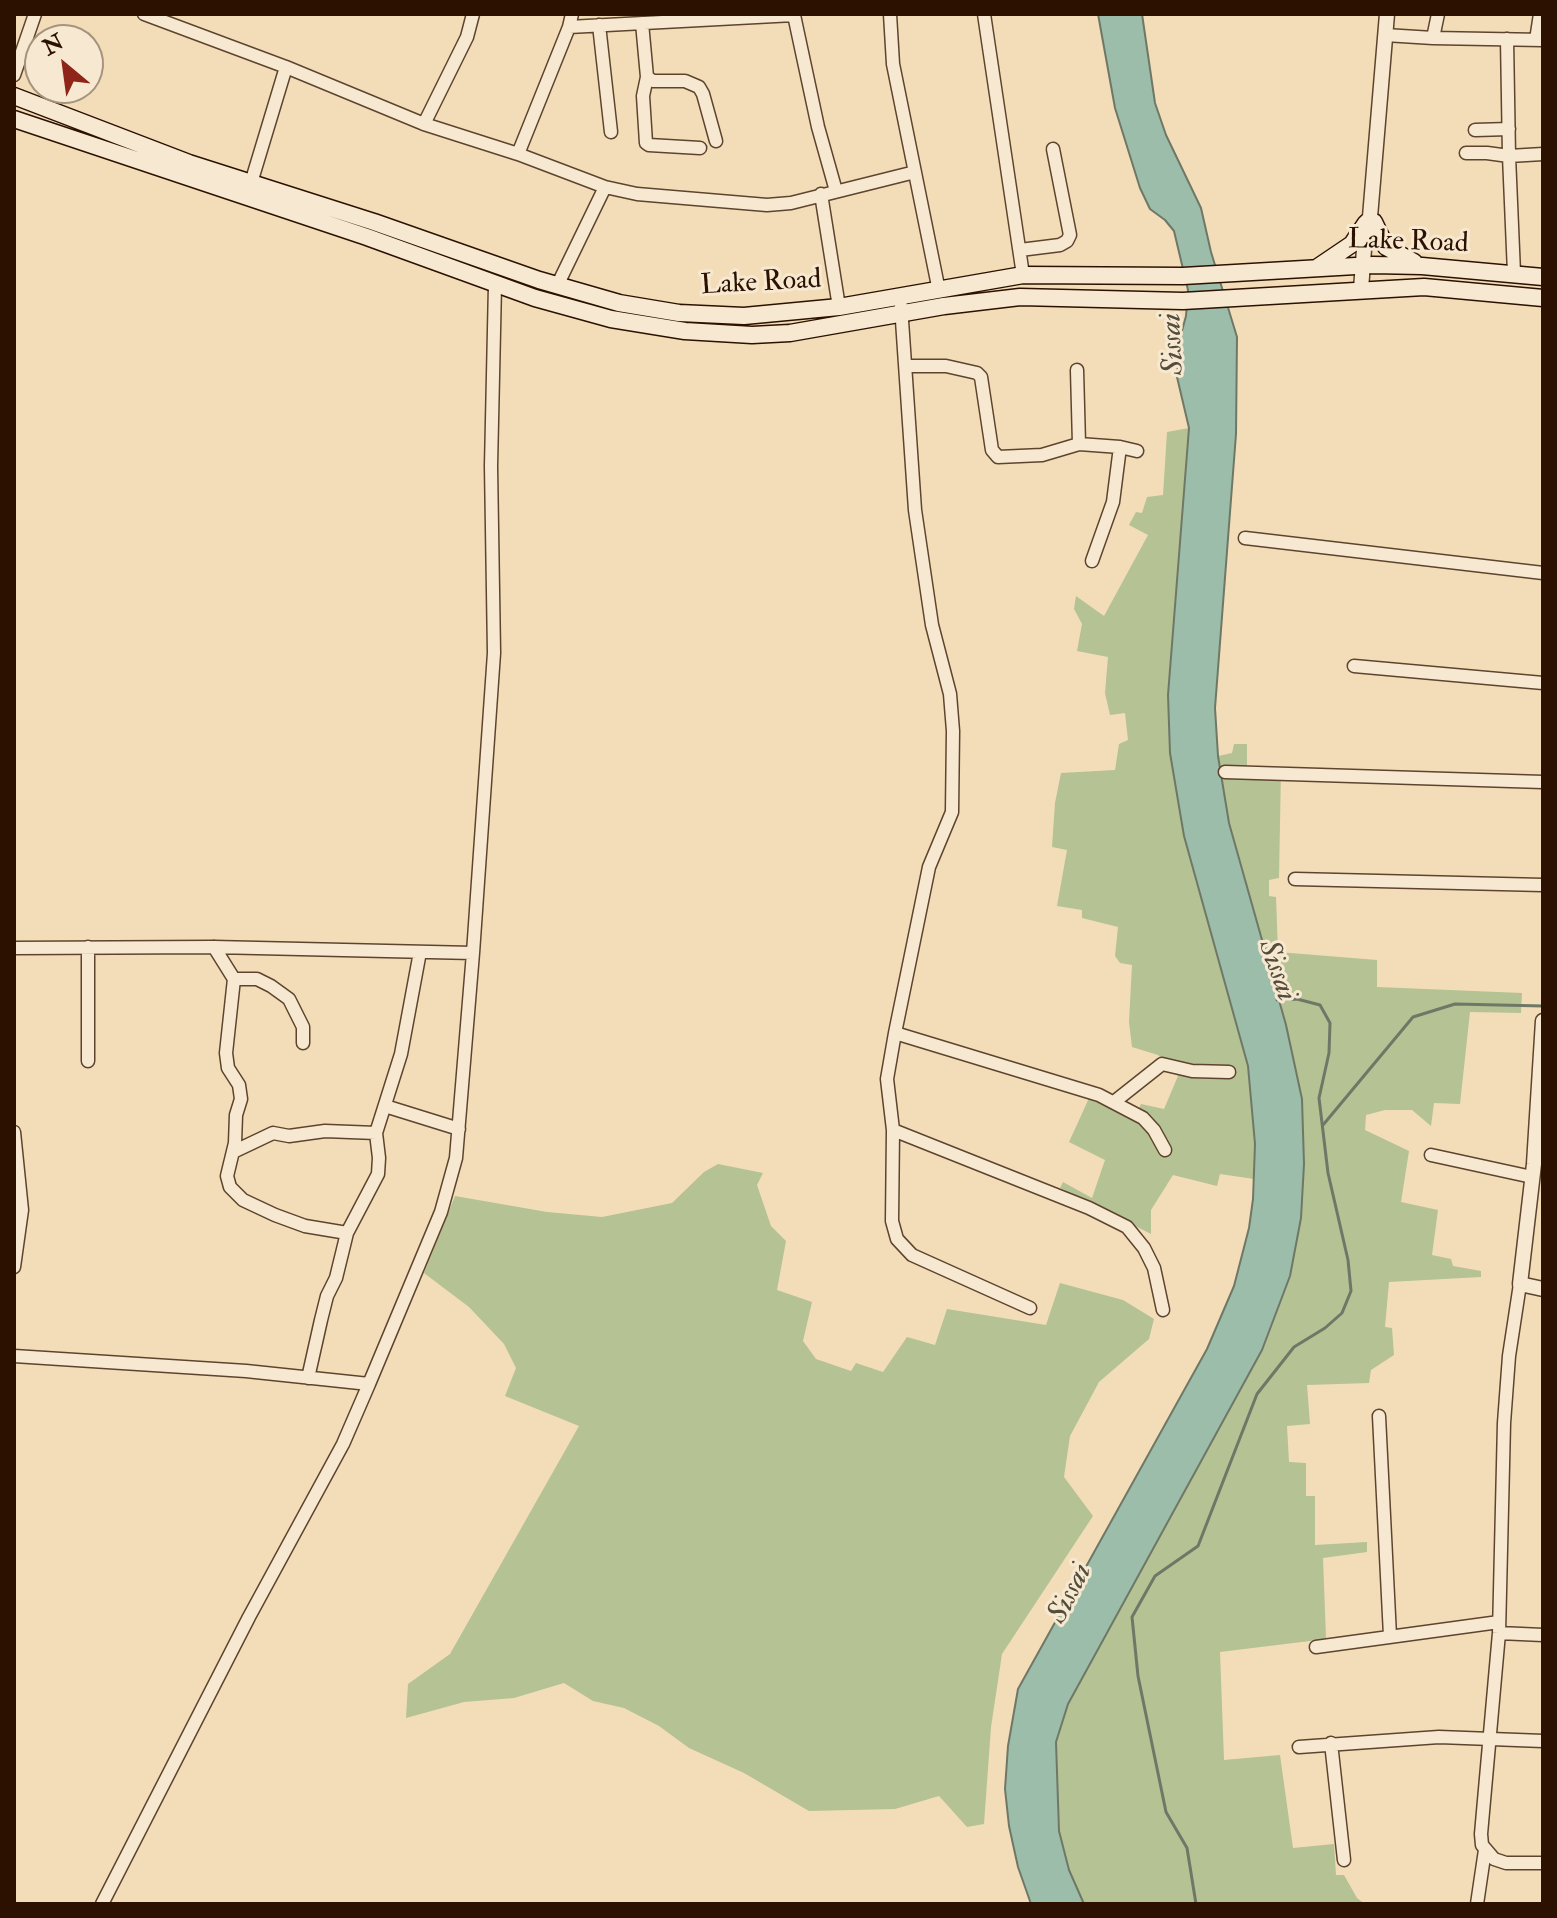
<!DOCTYPE html>
<style>
body{margin:0}
#map{position:relative;width:1557px;height:1918px;overflow:hidden;background:#f2ddb8;font-family:"IM FELL Double Pica",serif}
canvas{display:block}
.frame{position:absolute;inset:0;border:16px solid #2c1100;pointer-events:none}
.north{position:absolute;left:24px;top:24px;width:80px;height:80px;box-sizing:border-box;background:#f7e9d1;border:2px solid #a6937d;border-radius:50%;rotate:331deg;font-size:22px;font-weight:700;line-height:32px;text-align:center;color:#2c1100}
.north::after{content:'';display:block;margin:auto;width:28px;height:36px;background:#8f2418;clip-path:polygon(50% 0,100% 100%,50% 72%,0 100%)}
</style>
<div id="map">
<canvas width="1557" height="1918"></canvas>
<div class="frame"></div>
<div class="north">N</div>
</div>
<script>
const g = document.querySelector('canvas').getContext('2d');
g.lineJoin = 'round';
function fill(path, color) {
  g.fillStyle = color;
  g.fill(path, 'evenodd');
}
function toPath(rows) {
  const path = new Path2D();
  for (const r of rows) {
    path.moveTo(r[0], r[1]);
    for (let i = 2; i < r.length; i += 2) path.lineTo(r[i], r[i + 1]);
  }
  return path;
}
function stroke(path, color, width, dash) {
  g.strokeStyle = color;
  g.lineWidth = width;
  g.lineCap = dash ? 'butt' : 'round';
  g.setLineDash(dash || []);
  g.stroke(path);
}
function write(font, color, halo, rows, align = 'center') {
  g.font = font + ' "IM FELL Double Pica",serif';
  g.lineWidth = 6;
  g.setLineDash([]);
  g.textBaseline = 'middle';
  g.strokeStyle = halo;
  g.fillStyle = color;
  for (const [text, x, y, turn = 0] of rows) {
    g.save();
    g.translate(x, y);
    g.rotate((+turn || 0) * Math.PI / 180);
    g.textAlign = isNaN(turn) ? turn : align;
    if (halo) g.strokeText(text, 0, 0);
    g.fillText(text, 0, 0);
    g.restore();
  }
}
fill(toPath([
 [1189,428,1168,695,1170,753,1184,836,1248,1066,1255,1144,1254,1179,1220,1174,1217,1186,1173,1175,1151,1210,1151,1234,1060,1188,1063,1182,1092,1198,1105,1160,1069,1142,1090,1096,1134,1119,1141,1104,1164,1109,1178,1076,1158,1055,1132,1047,1129,1022,1132,965,1120,963,1115,956,1118,927,1082,918,1082,910,1057,906,1067,850,1052,847,1055,803,1061,773,1115,770,1119,744,1128,740,1125,713,1110,715,1105,693,1108,657,1077,651,1082,624,1074,609,1076,596,1104,616,1148,535,1129,525,1136,512,1142,513,1147,497,1163,495,1167,432],
 [1234,744,1247,744,1247,767,1281,769,1279,878,1269,880,1269,896,1276,897,1278,952,1377,960,1377,987,1522,993,1521,1013,1470,1012,1460,1104,1434,1103,1431,1126,1412,1110,1385,1110,1366,1115,1365,1130,1409,1151,1401,1202,1438,1210,1432,1255,1451,1259,1453,1266,1481,1271,1481,1277,1389,1282,1385,1327,1392,1328,1394,1355,1371,1370,1369,1383,1307,1385,1310,1424,1287,1426,1289,1462,1306,1463,1306,1496,1315,1496,1315,1545,1367,1542,1367,1552,1323,1558,1326,1639,1220,1652,1224,1760,1280,1755,1293,1848,1334,1844,1336,1875,1344,1875,1357,1898,1365,1904,1084,1904,1069,1870,1059,1831,1056,1742,1068,1703,1262,1350,1290,1276,1304,1164,1302,1099,1286,1025,1229,823,1218,756,1232,753],
 [718,1164,763,1173,757,1185,771,1226,786,1241,777,1290,812,1302,803,1341,816,1359,851,1371,856,1363,883,1372,907,1337,935,1345,947,1309,1046,1325,1060,1283,1123,1300,1154,1319,1149,1339,1099,1382,1070,1436,1064,1477,1093,1516,1002,1654,991,1727,984,1824,967,1827,939,1796,895,1809,809,1811,744,1773,689,1748,659,1726,624,1708,593,1701,564,1683,514,1698,464,1702,406,1718,408,1684,450,1654,579,1426,505,1396,516,1368,504,1344,469,1307,424,1273,455,1196,547,1212,602,1217,672,1203,704,1172]
]), '#b4c294');
const water = toPath([
 [1098,14,1142,14,1155,103,1166,135,1201,208,1211,252,1237,337,1236,434,1215,708,1218,756,1229,823,1286,1025,1302,1099,1304,1164,1301,1218,1290,1276,1262,1350,1068,1704,1056,1742,1059,1831,1069,1870,1084,1904,1031,1904,1018,1867,1009,1826,1005,1789,1008,1746,1018,1689,1207,1349,1234,1286,1249,1228,1253,1199,1255,1144,1248,1066,1184,836,1170,753,1168,695,1189,428,1177,377,1180,338,1186,316,1188,290,1174,231,1165,220,1150,209,1140,188,1115,108,1098,14]
]);
fill(water, '#9cbdaa');
stroke(water, '#6f7866', 2);
stroke(toPath([
 [1323,1125,1413,1017,1455,1004,1543,1006],
 [1196,1904,1187,1848,1166,1812,1138,1676,1132,1617,1155,1576,1198,1546,1257,1394,1294,1347,1325,1328,1342,1313,1351,1291,1348,1260,1328,1173,1319,1098,1329,1053,1330,1023,1320,1005,1297,999,1277,1000]
]), '#6f7866', 3);
const minor = toPath([
 [144,14,286,67,424,124,518,154,605,187,637,194,767,205,791,203,915,172],
 [890,14,893,64,939,291],
 [984,14,1023,275],
 [642,23,647,77,653,81,685,81,699,87,703,94,716,141],
 [599,25,611,132],
 [569,27,794,15,818,127,836,191],
 [1385,35,1433,38,1543,40],
 [1433,38,1438,14],
 [1507,39,1509,156,1543,154],
 [1536,40,1540,14],
 [14,75,35,14],
 [647,77,643,96,646,143,649,145,700,148],
 [424,124,467,37,473,14],
 [1475,130,1509,129],
 [1466,153,1487,153,1509,156,1514,273],
 [518,154,569,27,572,14],
 [251,183,286,67],
 [821,194,839,307],
 [1020,250,1060,245,1067,241,1070,235,1053,149],
 [557,286,605,187],
 [901,306,915,510,932,625,950,694,953,731,952,812,929,867,895,1033,1099,1095,1143,1118,1154,1130,1165,1150],
 [906,366,946,366,977,373,981,377,992,450,998,457,1042,455,1079,444,1077,370],
 [1079,444,1120,447,1137,451],
 [1245,538,1543,573],
 [1092,561,1113,502,1120,447],
 [1354,666,1543,683],
 [1225,772,1543,782],
 [1295,879,1543,885],
 [214,947,234,979,226,1053,228,1068,239,1085,241,1099,236,1115,235,1143,227,1176,230,1187,243,1200,275,1215,305,1226,347,1233],
 [14,948,214,947,473,953,494,653,491,466,495,285],
 [234,979,257,979,271,986,289,999,303,1027,303,1043],
 [895,1033,887,1079,893,1130,892,1221,897,1239,912,1255,1030,1308],
 [88,1061,88,947],
 [1114,1102,1162,1064,1192,1071,1229,1072],
 [385,1106,459,1129],
 [893,1130,1089,1208,1127,1227,1144,1248,1154,1268,1163,1310],
 [14,1132,22,1210,14,1267],
 [233,1152,273,1133,289,1136,325,1131,376,1133],
 [1431,1155,1532,1177],
 [1520,1284,1509,1356,1504,1423,1499,1633,1481,1834,1482,1845,1494,1859,1506,1863,1543,1863],
 [14,1356,246,1371,369,1384,343,1444,249,1617,102,1904],
 [308,1378,321,1320,327,1296,336,1278,347,1233,378,1174,379,1158,376,1133,401,1054,420,952],
 [369,1384,441,1212,456,1158,473,953],
 [1379,1416,1390,1636],
 [1499,1633,1543,1635],
 [1316,1647,1499,1622],
 [1331,1743,1344,1860],
 [1299,1747,1439,1737,1543,1741],
 [1477,1904,1485,1850]
]);
const tertiary = toPath([
 [1361,289,1366,223,1370,217,1387,14],
 [1543,1021,1534,1164,1520,1284,1543,1289]
]);
const secondary = toPath([
 [14,96,189,163,374,222,539,280,619,303,679,313,744,316,839,307,1023,275,1183,276,1373,265,1422,266,1543,277],
 [14,119,367,237,535,298,611,319,685,331,752,335,790,333,944,306,1020,297,1183,301,1424,287,1543,298],
 [1374,222,1386,247,1414,262],
 [1318,267,1352,244,1366,223]
]);
stroke(minor, '#5e442e', 15);
stroke(tertiary, '#5e442e', 17);
stroke(secondary, '#2c1100', 19);
stroke(minor, '#f7e9d1', 12);
stroke(tertiary, '#f7e9d1', 14);
stroke(secondary, '#f7e9d1', 16);
write('28px', '#2c1100', '#f7e9d1', [
 ["Lake Road",1408,243,2],
 ["Lake Road",761,284,-3]
]);
write('italic 30px', '#534d3c', '#f7e9d1', [
 ["Sissai",1174,344,-93],
 ["Sissai",1276,971,70],
 ["Sissai",1071,1594,-63]
]);
</script>
